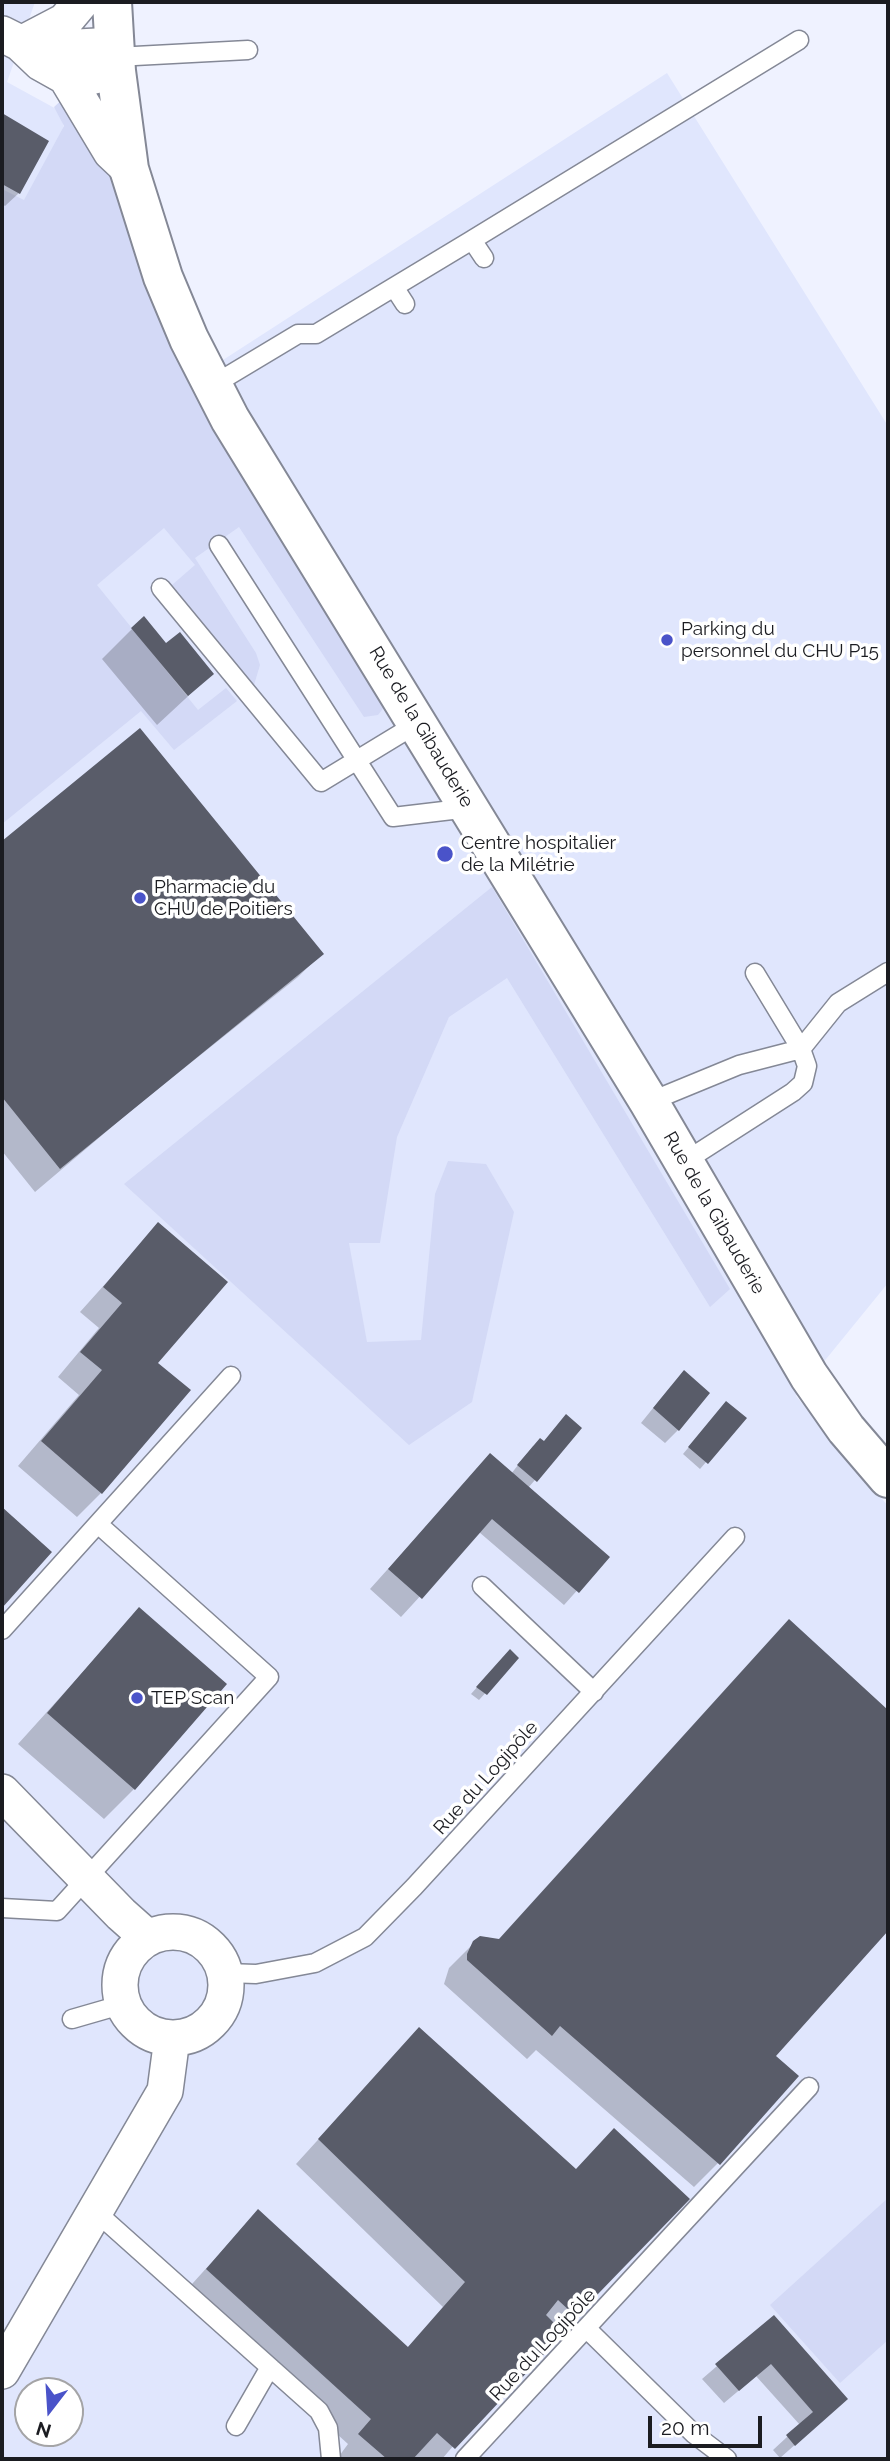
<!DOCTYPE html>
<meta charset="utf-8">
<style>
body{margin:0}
#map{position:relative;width:890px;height:2461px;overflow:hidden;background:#eff2ff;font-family:Raleway,sans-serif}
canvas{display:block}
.frame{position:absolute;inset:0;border:4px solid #1b1c21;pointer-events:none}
.north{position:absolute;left:14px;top:2377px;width:70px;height:70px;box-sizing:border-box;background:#fff;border:2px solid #a4a4a6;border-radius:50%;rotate:197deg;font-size:19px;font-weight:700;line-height:28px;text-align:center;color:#1b1c21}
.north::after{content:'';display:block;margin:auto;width:24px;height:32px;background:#4a53c9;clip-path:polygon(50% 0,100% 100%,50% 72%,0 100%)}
.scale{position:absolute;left:648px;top:2416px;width:114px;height:32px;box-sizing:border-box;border:4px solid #1b1c21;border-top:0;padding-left:9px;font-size:21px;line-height:24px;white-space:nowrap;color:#1b1c21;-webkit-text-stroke:5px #fff;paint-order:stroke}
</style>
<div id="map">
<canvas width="890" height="2461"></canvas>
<div class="frame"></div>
<div class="north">N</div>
<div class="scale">20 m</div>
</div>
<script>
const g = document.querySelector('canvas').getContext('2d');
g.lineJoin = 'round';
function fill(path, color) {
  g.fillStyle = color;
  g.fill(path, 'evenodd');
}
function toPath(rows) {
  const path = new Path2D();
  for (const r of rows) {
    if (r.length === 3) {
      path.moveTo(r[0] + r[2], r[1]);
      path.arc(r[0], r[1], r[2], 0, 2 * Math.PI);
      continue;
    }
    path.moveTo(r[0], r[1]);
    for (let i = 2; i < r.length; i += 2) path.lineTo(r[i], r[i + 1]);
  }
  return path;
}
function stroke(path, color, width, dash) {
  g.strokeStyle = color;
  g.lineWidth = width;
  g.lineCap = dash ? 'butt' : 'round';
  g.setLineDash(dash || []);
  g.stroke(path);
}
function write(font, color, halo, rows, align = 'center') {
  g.font = font + ' Raleway,sans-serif';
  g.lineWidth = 7;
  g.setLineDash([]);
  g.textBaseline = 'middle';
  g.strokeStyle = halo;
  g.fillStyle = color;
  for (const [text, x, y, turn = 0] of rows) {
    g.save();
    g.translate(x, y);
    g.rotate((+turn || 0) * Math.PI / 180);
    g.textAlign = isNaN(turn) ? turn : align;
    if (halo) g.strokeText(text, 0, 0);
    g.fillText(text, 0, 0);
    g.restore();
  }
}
fill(toPath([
 [2,2,35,2,7,82,60,111,99,275,175,391,667,73,888,426,888,1283,796,1396,888,1506,888,2459,2,2459],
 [28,2391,70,2391,70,2433,28,2433]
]), '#e0e6fd');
fill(toPath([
 [66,96,98,146,123,199,184,366,183,372,214,428,385,706,378,715,364,717,239,527,195,558,256,653,260,665,254,685,172,585,195,565,164,528,97,585,198,710,226,688,237,701,174,750,141,711,2,824,2,189,24,200,64,126,54,107],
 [492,887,730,1289,710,1307,507,978,449,1017,397,1137,380,1243,349,1243,367,1342,421,1340,435,1194,448,1161,486,1164,514,1212,472,1402,409,1445,124,1184],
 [888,2198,888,2340,840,2383,770,2305]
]), '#d3d9f6');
fill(toPath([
 [2,115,46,141,19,193,5,206,2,204],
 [132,629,212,674,157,725,102,659],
 [140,731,322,953,298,977,133,1109,35,1192,2,1151,2,844],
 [158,1225,156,1363,101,1493,77,1517,18,1466,79,1395,58,1377,99,1328,80,1312],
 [671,1386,678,1430,665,1443,641,1423],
 [720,1410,744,1418,700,1469,683,1454],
 [580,1428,528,1488,607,1557,564,1605,479,1532,401,1617,370,1589,490,1455,511,1474,533,1446],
 [139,1610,134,1789,104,1819,18,1744],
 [789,1622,888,1713,888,1928,773,2056,718,2163,694,2187,536,2050,527,2059,444,1984,449,1968,474,1943,486,1937,499,1941],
 [503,1658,517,1658,479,1700,471,1694],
 [396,2054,575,2170,688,2199,572,2318,567,2315,555,2327,442,2459,414,2457,411,2459,337,2459,348,2444,183,2294,258,2211,407,2348,443,2307,296,2164],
 [774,2317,832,2412,780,2458,773,2450,800,2425,756,2376,724,2403,702,2379]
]), '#0003');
fill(toPath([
 [2,113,49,141,20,194,2,184],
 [144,616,166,643,180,632,214,674,188,696,131,628],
 [140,728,324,954,60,1169,2,1097,2,841],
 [158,1222,228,1282,158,1363,191,1390,102,1494,41,1441,102,1370,80,1352,122,1303,103,1287],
 [684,1370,710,1393,679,1431,653,1408],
 [726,1401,747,1418,708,1464,688,1447],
 [566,1414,582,1428,537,1482,517,1465,540,1438,544,1441],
 [490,1453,610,1557,579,1593,492,1519,422,1599,388,1569],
 [2,1507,52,1552,2,1608],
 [139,1607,227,1684,135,1790,47,1713],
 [789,1619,888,1710,888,1931,776,2056,799,2076,720,2165,560,2026,552,2036,467,1960,467,1954,473,1941,480,1936,499,1939],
 [510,1649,519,1658,487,1695,476,1687],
 [419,2027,576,2169,614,2128,690,2199,597,2295,592,2291,572,2313,558,2300,546,2315,564,2333,455,2449,437,2433,413,2459,387,2459,358,2434,371,2419,206,2269,258,2209,408,2347,465,2282,318,2139],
 [774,2315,848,2399,795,2446,786,2435,813,2412,771,2364,739,2391,715,2364]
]), '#595c69');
const service = toPath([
 [116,57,248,50],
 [472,240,799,40],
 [394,287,405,304],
 [213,385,298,334,316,334,472,240,484,258],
 [219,545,393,817,469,808],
 [161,588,321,782,418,723],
 [649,1102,739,1065,801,1049,838,1003,888,972],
 [684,1162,793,1092,803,1083,807,1066,801,1049,755,973],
 [482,1586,594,1692],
 [2,1630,231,1376],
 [2,1908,57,1911,269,1677,98,1524],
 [226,1973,256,1974,315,1963,365,1937,414,1887,735,1537],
 [72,2019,124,2004],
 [95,2211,319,2411,328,2428,331,2459],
 [586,2328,694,2434,727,2459],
 [236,2426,270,2367],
 [465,2459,809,2087]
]);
const minor = toPath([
 [2,34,20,43,41,63,66,77,90,77,116,71],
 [21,44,60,48,115,45],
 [21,44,65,21,81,2],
 [66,77,111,152,129,169],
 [2,1792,121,1914,148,1938],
 [173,1985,53],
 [2,2371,165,2091,172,2038]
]);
const tertiary = toPath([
 [112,2,116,71,129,169,163,277,189,339,230,419,649,1102,809,1376,846,1429,888,1478]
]);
stroke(service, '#848896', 21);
stroke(minor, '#848896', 38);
stroke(tertiary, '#848896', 42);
stroke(service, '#fff', 18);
stroke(minor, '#fff', 35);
stroke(tertiary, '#fff', 38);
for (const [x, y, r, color] of [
 [667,640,7,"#4a53c9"],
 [445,854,9,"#4a53c9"],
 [140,898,7,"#4a53c9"],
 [137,1698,7,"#4a53c9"]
]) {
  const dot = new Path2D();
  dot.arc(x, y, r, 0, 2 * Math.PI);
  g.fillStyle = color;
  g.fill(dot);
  stroke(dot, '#fff', 2.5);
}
write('19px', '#1b1c21', '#fff', [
 ["Parking du",681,629],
 ["personnel du CHU P15",681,651],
 ["Centre hospitalier",461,843],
 ["de la Milétrie",461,865],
 ["Pharmacie du",154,887],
 ["CHU de Poitiers",154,909],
 ["TEP Scan",151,1698]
], 'left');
write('19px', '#1b1c21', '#fff', [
 ["Rue de la Gibauderie",421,727,59],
 ["Rue de la Gibauderie",714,1213,60],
 ["Rue du Logipôle",486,1778,-48],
 ["Rue du Logipôle",543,2345,-47]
]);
</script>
